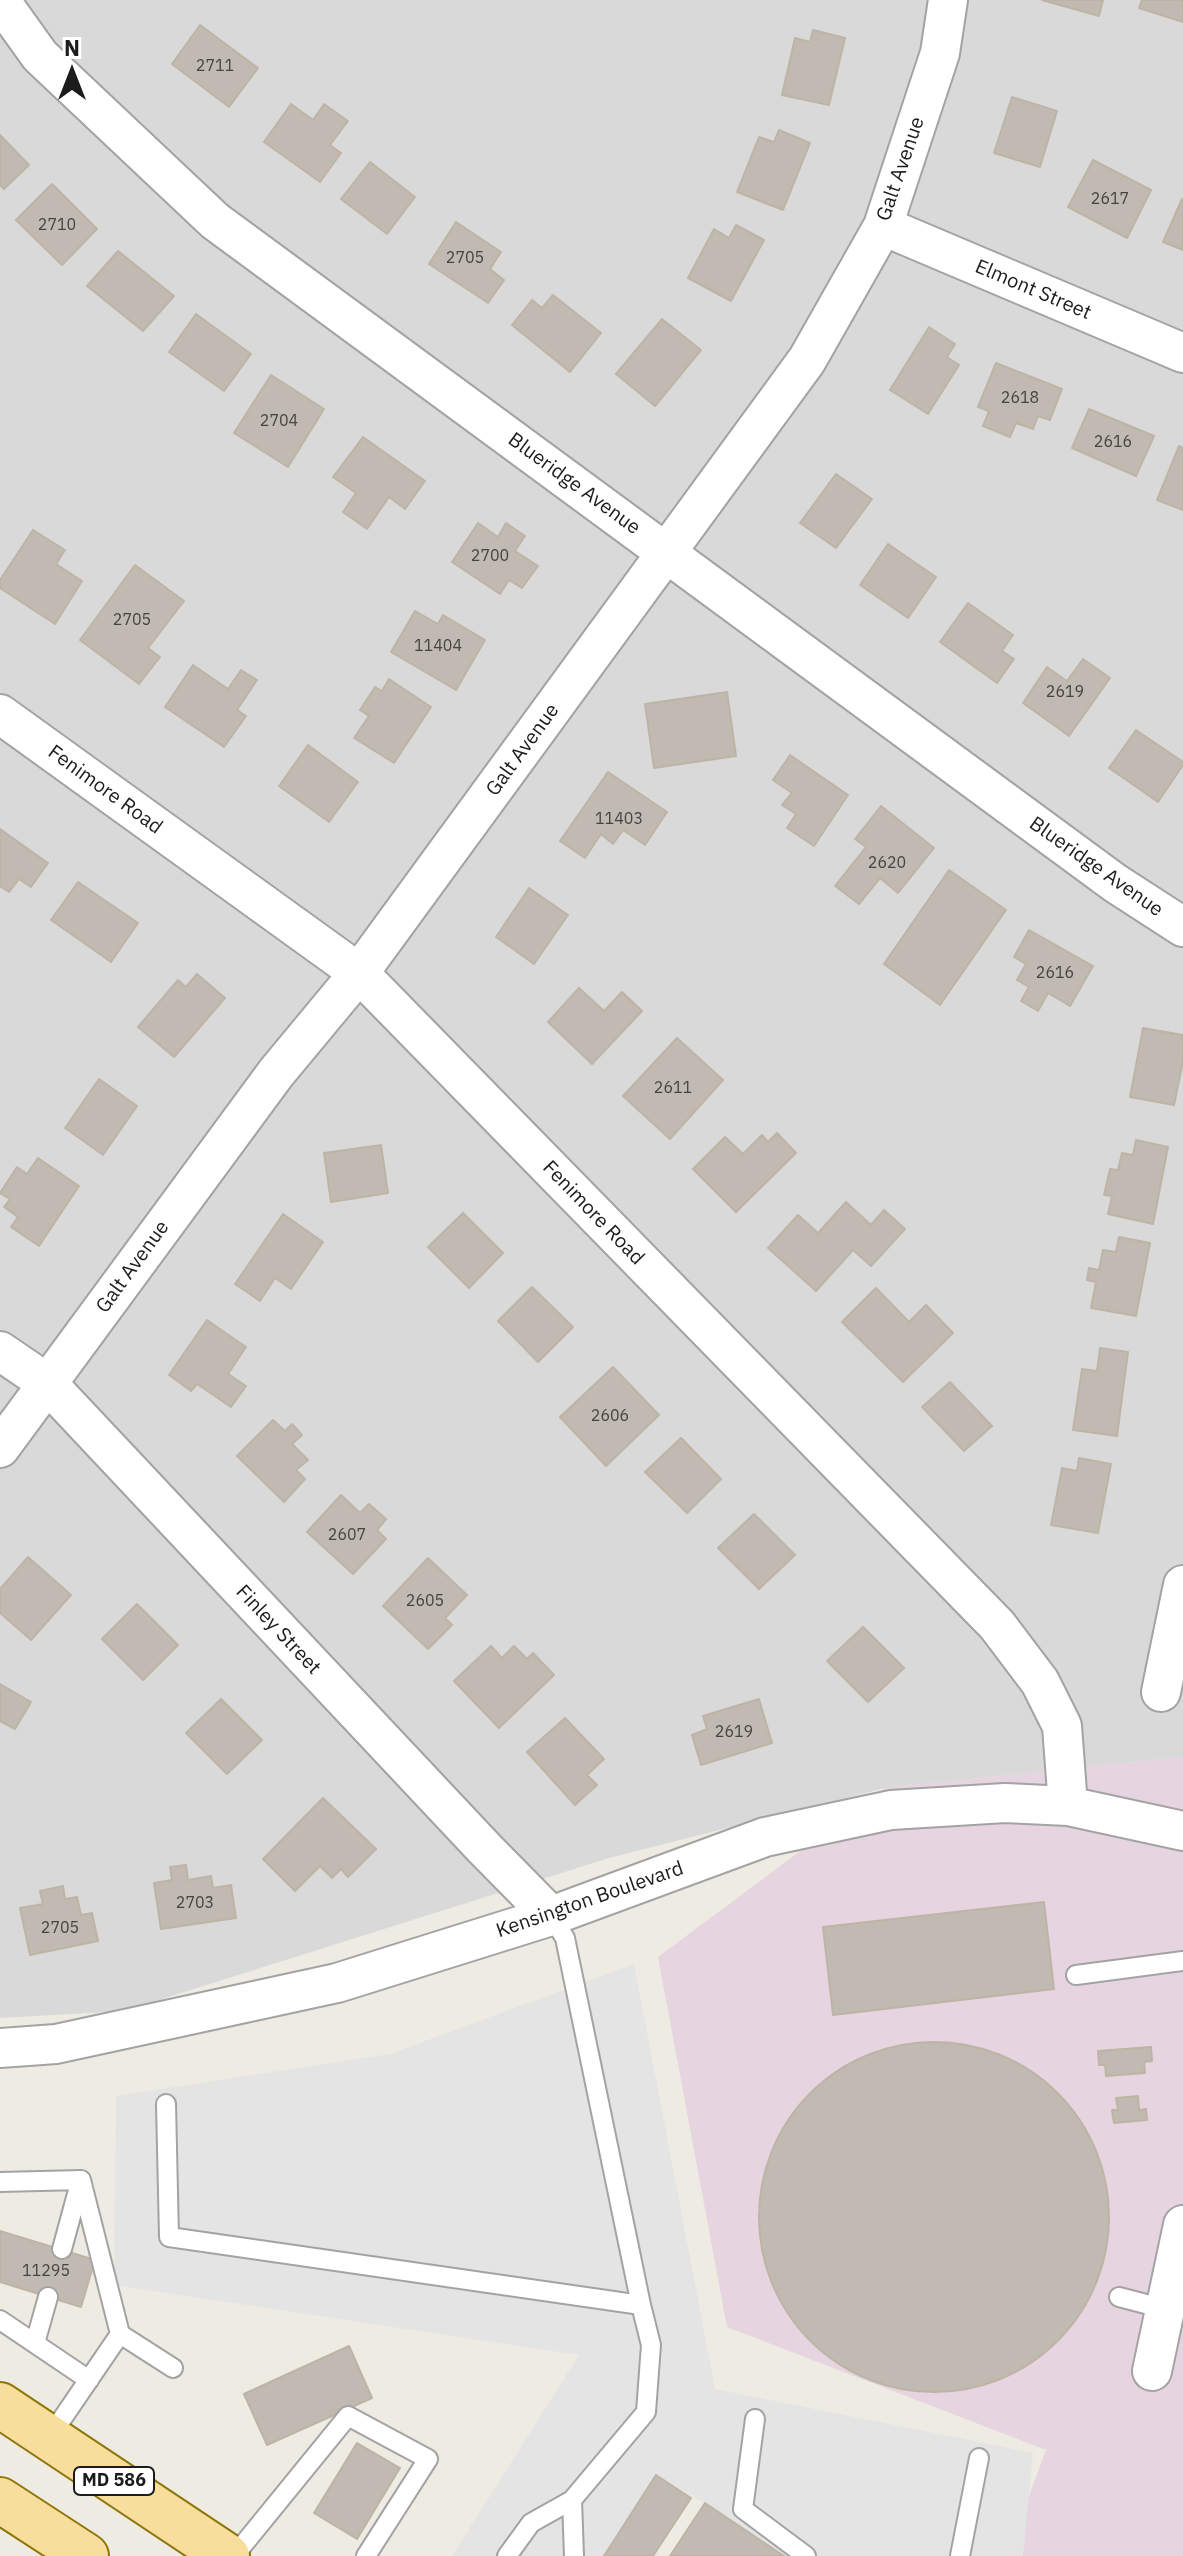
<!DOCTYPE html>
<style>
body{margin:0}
#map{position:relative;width:1183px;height:2556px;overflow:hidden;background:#edebe2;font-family:"IBM Plex Sans",sans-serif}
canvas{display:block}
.north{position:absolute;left:32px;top:32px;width:80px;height:80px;-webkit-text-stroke:6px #fff;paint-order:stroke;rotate:0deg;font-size:22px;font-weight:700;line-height:32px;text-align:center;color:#1c1c1c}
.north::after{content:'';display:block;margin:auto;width:28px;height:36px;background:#1c1c1c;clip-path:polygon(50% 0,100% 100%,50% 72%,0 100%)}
</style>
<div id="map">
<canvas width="1183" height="2556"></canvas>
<div class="north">N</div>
</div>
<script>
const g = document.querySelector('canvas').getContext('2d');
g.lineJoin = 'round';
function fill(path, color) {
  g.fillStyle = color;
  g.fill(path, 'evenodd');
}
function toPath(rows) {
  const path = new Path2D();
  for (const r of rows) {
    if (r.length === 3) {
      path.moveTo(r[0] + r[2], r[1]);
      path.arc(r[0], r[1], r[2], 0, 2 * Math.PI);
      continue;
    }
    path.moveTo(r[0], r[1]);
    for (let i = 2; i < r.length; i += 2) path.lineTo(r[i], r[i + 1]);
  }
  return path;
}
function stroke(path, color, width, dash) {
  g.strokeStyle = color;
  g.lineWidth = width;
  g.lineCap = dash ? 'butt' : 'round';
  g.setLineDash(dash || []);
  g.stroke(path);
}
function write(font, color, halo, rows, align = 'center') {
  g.font = font + ' "IBM Plex Sans",sans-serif';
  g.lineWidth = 6;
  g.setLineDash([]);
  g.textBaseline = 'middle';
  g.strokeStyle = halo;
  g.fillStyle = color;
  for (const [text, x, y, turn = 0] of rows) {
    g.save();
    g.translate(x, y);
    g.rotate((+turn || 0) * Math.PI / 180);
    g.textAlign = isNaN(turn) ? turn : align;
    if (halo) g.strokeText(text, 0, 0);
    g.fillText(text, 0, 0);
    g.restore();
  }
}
fill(toPath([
 [0,0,1183,0,1183,1757,885,1788,609,1858,124,2011,0,2018]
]), '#dad9d9');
fill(toPath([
 [1183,1757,1183,2556,1007,2556,1046,2450,727,2327,658,1957,885,1788]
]), '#e6d4e0');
fill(toPath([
 [634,1964,715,2389,1033,2453,1023,2556,784,2556,705,2503,656,2476,604,2556,452,2556,579,2355,114,2285,116,2096,390,2054]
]), '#e4e4e4');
const building = toPath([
 [1042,0,1103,0,1099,16,1042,0],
 [1142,0,1183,0,1183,22,1139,8,1142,0],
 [200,25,258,68,229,107,172,64,200,25],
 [813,30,845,38,829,105,782,95,795,38,810,42,813,30],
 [1012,97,1057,111,1040,167,994,153,1012,97],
 [291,104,313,120,324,104,348,121,330,145,341,153,320,182,264,142,291,104],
 [779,130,810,143,783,210,737,192,759,137,774,142,779,130],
 [0,135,29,165,4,189,0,185,0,135],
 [1093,160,1151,190,1127,238,1068,207,1093,160],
 [370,162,415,197,387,234,341,199,370,162],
 [52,184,97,229,62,265,16,220,52,184],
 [1182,199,1183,199,1183,250,1163,242,1182,199],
 [456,222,501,252,490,269,504,280,488,303,429,264,456,222],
 [736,225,764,240,731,301,688,278,714,229,729,238,736,225],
 [118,251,174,296,143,331,87,286,118,251],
 [553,295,601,333,570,372,512,325,532,300,542,308,553,295],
 [196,314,251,354,224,391,169,352,196,314],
 [662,319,701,350,655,406,616,374,662,319],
 [929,327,955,344,947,357,959,365,928,414,890,390,929,327],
 [996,363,1062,389,1050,420,1038,416,1033,429,1016,423,1010,437,983,426,989,411,978,407,996,363],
 [271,375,324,409,288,467,234,433,271,375],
 [1089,409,1154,436,1136,476,1072,448,1089,409],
 [363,437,425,481,405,509,389,497,367,529,343,512,356,493,333,477,363,437],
 [1179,446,1183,448,1183,510,1157,500,1179,446],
 [836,474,872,499,836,548,800,523,836,474],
 [478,523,498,537,506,523,525,536,515,551,538,566,522,588,509,580,500,594,452,562,478,523],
 [33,530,65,550,56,564,82,581,55,624,0,588,0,580,33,530],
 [888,544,936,577,908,618,860,585,888,544],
 [135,565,184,601,148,648,160,657,139,684,80,640,135,565],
 [968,603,1013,635,1002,651,1014,659,997,683,940,642,968,603],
 [415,611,438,624,443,615,485,640,456,690,391,652,415,611],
 [1083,659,1110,678,1069,736,1023,703,1047,667,1067,681,1083,659],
 [193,665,228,689,241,670,257,680,237,710,246,716,224,747,165,707,193,665],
 [389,679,431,707,394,763,354,738,369,716,360,710,375,687,382,691,389,679],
 [727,692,736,756,654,768,645,704,727,692],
 [1136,730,1183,762,1183,765,1158,802,1109,768,1136,730],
 [308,745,358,782,329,822,279,786,308,745],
 [790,755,848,795,814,846,787,828,796,814,782,805,792,793,773,780,790,755],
 [608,772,667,812,645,845,623,830,613,844,601,834,585,858,560,841,608,772],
 [881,806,934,848,898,893,880,878,859,904,835,886,866,847,855,839,881,806],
 [0,829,48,863,31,887,19,879,9,892,0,886,0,829],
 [949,870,1006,910,940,1005,884,964,949,870],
 [78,882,138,923,111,962,51,920,78,882],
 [529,888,568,915,534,964,496,937,529,888],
 [1029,930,1093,966,1070,1006,1048,993,1038,1011,1021,1001,1029,987,1017,980,1026,964,1014,957,1029,930],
 [197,974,225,998,174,1057,138,1027,178,980,186,987,197,974],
 [579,988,604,1011,622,992,642,1011,592,1064,548,1022,579,988],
 [1143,1028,1183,1035,1183,1061,1174,1105,1130,1097,1143,1028],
 [677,1038,723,1080,670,1139,623,1096,677,1038],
 [99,1079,137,1106,103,1155,65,1128,99,1079],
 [777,1133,796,1153,736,1212,693,1169,725,1137,743,1154,762,1135,768,1142,777,1133],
 [1136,1140,1168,1147,1153,1224,1108,1214,1112,1196,1104,1195,1110,1169,1118,1170,1122,1153,1133,1155,1136,1140],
 [381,1145,388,1193,331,1202,324,1153,381,1145],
 [38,1158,79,1186,39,1246,11,1227,18,1217,4,1207,10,1199,0,1193,17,1167,27,1174,38,1158],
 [846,1202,871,1225,884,1210,905,1229,871,1266,853,1250,816,1291,768,1248,798,1215,818,1233,846,1202],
 [463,1213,503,1253,469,1288,428,1247,463,1213],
 [283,1214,323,1242,291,1289,275,1278,260,1301,235,1284,283,1214],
 [1119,1237,1150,1243,1136,1316,1091,1308,1096,1282,1087,1280,1089,1268,1099,1270,1103,1250,1116,1252,1119,1237],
 [532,1287,573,1327,538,1362,498,1321,532,1287],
 [876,1288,909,1322,926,1305,953,1333,903,1382,842,1322,876,1288],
 [207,1320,246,1347,228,1374,246,1386,231,1407,197,1384,191,1391,169,1375,207,1320],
 [1100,1348,1128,1352,1117,1436,1073,1430,1082,1369,1097,1371,1100,1348],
 [613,1367,659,1415,606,1466,560,1417,613,1367],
 [950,1382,992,1426,964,1451,922,1407,950,1382],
 [273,1420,285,1431,292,1424,302,1435,292,1444,308,1460,296,1470,305,1479,284,1502,237,1456,273,1420],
 [681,1438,721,1479,687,1513,645,1472,681,1438],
 [1079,1458,1111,1464,1098,1533,1051,1525,1062,1468,1077,1471,1079,1458],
 [341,1495,360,1513,369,1504,386,1519,377,1530,386,1539,353,1574,307,1532,341,1495],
 [754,1514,795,1555,759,1589,718,1548,754,1514],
 [28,1557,71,1595,31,1640,0,1613,0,1589,28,1557],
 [428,1558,467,1595,445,1618,452,1625,428,1649,383,1606,428,1558],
 [137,1604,178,1645,143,1680,102,1639,137,1604],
 [863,1627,904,1668,868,1702,827,1661,863,1627],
 [491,1646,502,1658,514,1646,527,1659,533,1653,554,1675,499,1728,454,1681,491,1646],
 [0,1684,31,1702,15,1729,0,1721,0,1684],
 [221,1699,262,1740,227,1774,186,1733,221,1699],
 [759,1699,772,1743,701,1765,692,1735,707,1729,703,1716,759,1699],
 [565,1718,604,1759,587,1775,597,1785,575,1805,527,1752,565,1718],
 [323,1798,376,1849,348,1877,341,1869,332,1878,320,1866,295,1891,263,1859,323,1798],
 [186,1865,188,1880,211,1876,213,1888,231,1885,236,1918,161,1929,154,1883,172,1880,170,1867,186,1865],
 [63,1886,65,1899,77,1897,81,1915,92,1913,98,1941,30,1955,20,1908,43,1904,40,1891,63,1886],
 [1044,1902,1054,1989,833,2015,823,1927,1044,1902],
 [934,2217,175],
 [1151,2047,1152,2061,1144,2062,1145,2073,1106,2076,1105,2065,1099,2065,1098,2051,1151,2047],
 [1138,2096,1139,2110,1146,2109,1147,2120,1114,2123,1112,2110,1118,2110,1116,2098,1138,2096],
 [0,2231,95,2260,81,2307,0,2282,0,2231],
 [349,2346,372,2398,267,2445,244,2394,349,2346],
 [357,2443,400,2468,357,2539,314,2513,357,2443],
 [656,2475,691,2498,653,2556,604,2556,656,2475],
 [705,2503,784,2556,670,2556,705,2503]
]);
fill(building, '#c1bab2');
stroke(building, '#beb4a5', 2);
const service = toPath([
 [1076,1975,1183,1961],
 [166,2104,169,2237,641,2305],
 [0,2182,81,2180],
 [62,2249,80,2183],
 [1119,2297,1165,2309],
 [0,2320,89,2380],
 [120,2334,173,2368],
 [35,2343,48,2297],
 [755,2419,743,2509,806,2556],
 [49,2438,120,2334,81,2180],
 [572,2500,574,2556],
 [234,2556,348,2416,428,2459,366,2556],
 [507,2556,531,2523,572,2500,646,2412,651,2345,641,2305,565,1938,551,1916],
 [960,2556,979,2458]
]);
const minor = toPath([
 [0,0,40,56,215,221,1115,883,1183,927],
 [883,226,1183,353],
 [0,714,359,973,997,1625,1040,1682,1062,1726,1068,1806],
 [0,1351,47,1383,485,1849,551,1916],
 [0,1448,276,1073,359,973,807,360,883,226,940,53,948,0],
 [1161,1692,1183,1585],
 [0,2048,56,2044,337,1983,551,1916,765,1837,891,1810,1005,1803,1068,1806,1183,1831],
 [1152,2371,1183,2225]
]);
const primary = toPath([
 [0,2405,227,2556],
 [0,2500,86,2556]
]);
stroke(service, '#a3a3a3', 22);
stroke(minor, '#a3a3a3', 42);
stroke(primary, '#8e7606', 48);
stroke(service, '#fff', 18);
stroke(minor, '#fff', 38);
stroke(primary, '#f8de9c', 44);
write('16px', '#454442', null, [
 ["2711",215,66],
 ["2617",1110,199],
 ["2710",57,225],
 ["2705",465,258],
 ["2618",1020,398],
 ["2704",279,421],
 ["2616",1113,442],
 ["2700",490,556],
 ["2705",132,620],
 ["11404",438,646],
 ["2619",1065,692],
 ["11403",619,819],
 ["2620",887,863],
 ["2616",1055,973],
 ["2611",673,1088],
 ["2606",610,1416],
 ["2607",347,1535],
 ["2605",425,1601],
 ["2619",734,1732],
 ["2703",195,1903],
 ["2705",60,1928],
 ["11295",46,2271]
]);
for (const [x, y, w] of [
 [114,2481,80]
]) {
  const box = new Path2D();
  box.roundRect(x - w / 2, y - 14, w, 28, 6);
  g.fillStyle = '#fff';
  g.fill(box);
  stroke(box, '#1c1c1c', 2);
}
write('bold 18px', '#1c1c1c', null, [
 ["MD 586",114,2481]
]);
write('20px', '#1c1c1c', '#fff', [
 ["Galt Avenue",901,169,-71],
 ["Elmont Street",1033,290,23],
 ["Blueridge Avenue",574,484,36],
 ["Galt Avenue",523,750,-54],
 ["Fenimore Road",105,790,36],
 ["Blueridge Avenue",1096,867,35],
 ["Fenimore Road",593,1213,46],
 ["Galt Avenue",133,1267,-54],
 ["Finley Street",278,1630,47],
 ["Kensington Boulevard",590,1900,-19]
]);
</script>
